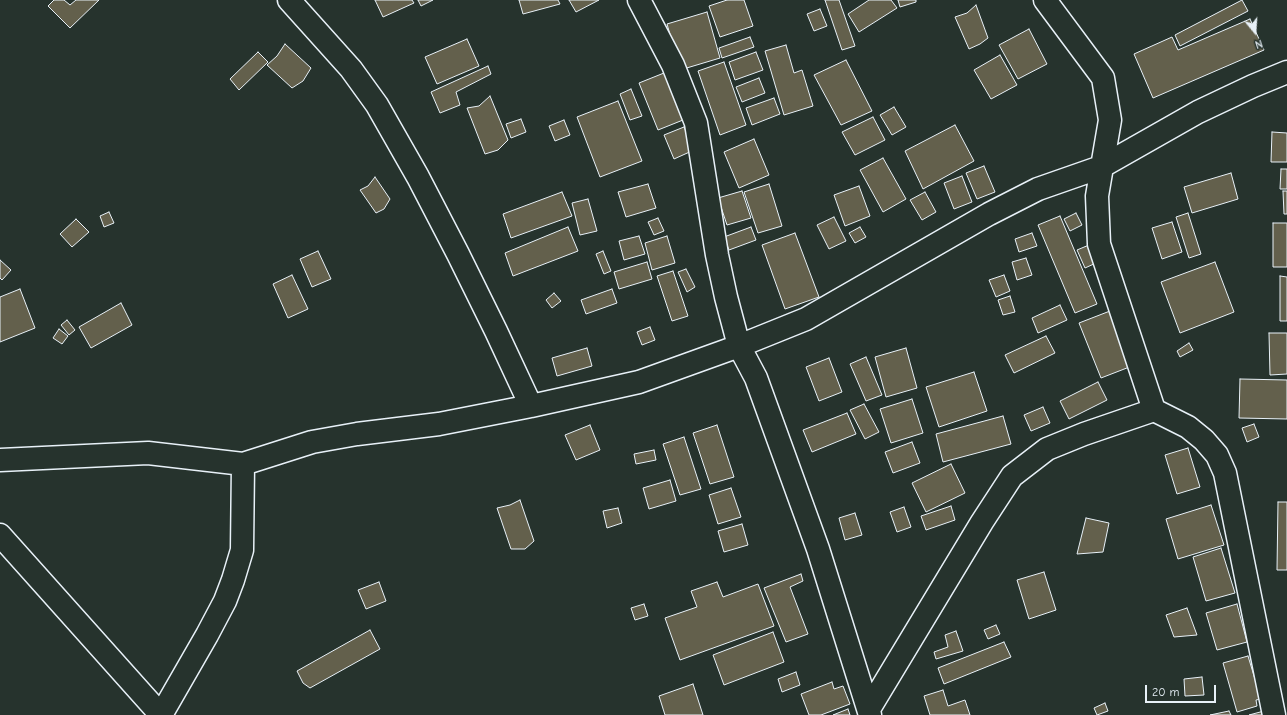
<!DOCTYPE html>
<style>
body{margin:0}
#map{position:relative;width:1287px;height:715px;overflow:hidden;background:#26332d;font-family:"Comic Neue",sans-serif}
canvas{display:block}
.north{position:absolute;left:1235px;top:12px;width:40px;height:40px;-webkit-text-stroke:3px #26332d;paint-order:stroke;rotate:162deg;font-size:11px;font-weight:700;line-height:16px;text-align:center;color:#e8f1f8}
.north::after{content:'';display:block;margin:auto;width:14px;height:18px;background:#e8f1f8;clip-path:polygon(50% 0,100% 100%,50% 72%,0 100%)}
.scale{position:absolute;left:1145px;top:685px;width:71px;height:18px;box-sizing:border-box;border:2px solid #e8f1f8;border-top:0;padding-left:5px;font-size:12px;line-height:14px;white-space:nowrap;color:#e8f1f8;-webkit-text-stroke:3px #26332d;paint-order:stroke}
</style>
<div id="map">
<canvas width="1287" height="715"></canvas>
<div class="north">N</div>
<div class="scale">20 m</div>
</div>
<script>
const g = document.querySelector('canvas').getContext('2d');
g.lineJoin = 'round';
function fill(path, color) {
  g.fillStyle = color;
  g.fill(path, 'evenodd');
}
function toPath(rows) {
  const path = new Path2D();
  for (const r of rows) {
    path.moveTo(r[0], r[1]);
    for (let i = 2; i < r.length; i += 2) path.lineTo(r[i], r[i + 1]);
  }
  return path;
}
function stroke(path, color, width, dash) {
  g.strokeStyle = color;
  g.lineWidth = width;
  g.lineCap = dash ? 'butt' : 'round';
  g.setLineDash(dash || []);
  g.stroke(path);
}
const building = toPath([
 [54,0,64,0,70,5,76,0,99,0,70,28,48,6,54,0],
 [375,0,412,0,414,3,383,17,375,0],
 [418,0,433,0,421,6,418,0],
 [519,0,558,0,560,4,523,14,519,0],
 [569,0,599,0,576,12,569,0],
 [727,0,744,0,753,26,720,37,709,6,727,0],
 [825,0,839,0,855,46,842,50,825,0],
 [869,0,891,0,897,8,859,32,848,14,869,0],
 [898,0,916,0,916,2,900,7,898,0],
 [1242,0,1248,11,1180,46,1175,35,1242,0],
 [976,5,988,38,980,44,969,49,955,17,967,13,976,5],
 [820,9,827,26,814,31,807,14,820,9],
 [707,12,720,58,680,70,667,24,707,12],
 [1250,19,1264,50,1153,98,1134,54,1172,37,1178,50,1250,19],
 [1029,29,1047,64,1018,79,999,45,1029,29],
 [750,37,754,47,722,58,719,48,750,37],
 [467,39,479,66,437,84,425,57,467,39],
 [285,44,311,68,303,81,292,88,267,65,277,56,285,44],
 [786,45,794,73,802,70,813,106,784,115,765,51,786,45],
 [258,52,268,62,239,90,230,79,258,52],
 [756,52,763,70,735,80,729,62,756,52],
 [1000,55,1017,85,991,99,974,70,1000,55],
 [846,60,872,111,841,125,814,75,846,60],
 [724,62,746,125,720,135,698,71,724,62],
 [488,66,491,74,456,92,460,105,440,113,431,92,488,66],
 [664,73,683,120,658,130,639,83,664,73],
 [759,78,765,93,742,102,736,87,759,78],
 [631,89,642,116,630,120,620,94,631,89],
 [490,96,508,140,498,150,485,154,467,108,479,106,490,96],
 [774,98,780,114,752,125,746,108,774,98],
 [618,101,642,161,600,177,577,117,618,101],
 [894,107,906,127,892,135,880,115,894,107],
 [873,117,885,140,855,155,842,132,873,117],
 [521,119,526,132,511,138,506,124,521,119],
 [564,120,570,135,555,141,549,126,564,120],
 [955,125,974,161,923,189,905,151,955,125],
 [684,127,694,150,674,159,664,135,684,127],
 [1272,132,1287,133,1287,162,1271,162,1272,132],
 [754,139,769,175,739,188,724,152,754,139],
 [883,158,906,199,883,212,860,170,883,158],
 [984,166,995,192,977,199,966,173,984,166],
 [1281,169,1287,169,1287,189,1280,189,1281,169],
 [1231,173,1238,199,1192,213,1184,187,1231,173],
 [962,176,972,202,954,209,944,183,962,176],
 [375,177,390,199,384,209,376,213,360,190,368,186,375,177],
 [648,184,656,208,626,217,618,192,648,184],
 [769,184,782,226,758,233,744,192,769,184],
 [859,186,870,216,845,226,834,195,859,186],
 [742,191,751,218,727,225,718,198,742,191],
 [1283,191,1287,191,1287,214,1284,214,1283,191],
 [562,192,572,216,511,238,503,214,562,192],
 [925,192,936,212,922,220,910,200,925,192],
 [588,199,597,231,580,235,572,203,588,199],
 [109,212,114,223,104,227,100,216,109,212],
 [1076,213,1082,225,1070,231,1064,219,1076,213],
 [1188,213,1201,254,1189,258,1176,217,1188,213],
 [1060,216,1097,304,1075,313,1038,225,1060,216],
 [834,217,846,241,829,249,817,225,834,217],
 [658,218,664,231,654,235,648,222,658,218],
 [76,219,89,232,72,247,60,234,76,219],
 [1172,222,1182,252,1162,259,1152,228,1172,222],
 [1273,223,1287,223,1287,267,1273,267,1273,223],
 [568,227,578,251,513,276,505,253,568,227],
 [751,227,756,240,729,250,724,237,751,227],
 [860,227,866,237,855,243,849,233,860,227],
 [795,233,819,297,785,309,762,245,795,233],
 [1032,233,1037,246,1019,252,1015,239,1032,233],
 [639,236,645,254,624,260,619,241,639,236],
 [667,236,675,263,652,270,645,243,667,236],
 [1089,245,1096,263,1085,268,1077,250,1089,245],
 [318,251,331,279,312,287,300,259,318,251],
 [603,251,611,271,604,274,596,254,603,251],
 [1026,258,1032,275,1017,280,1012,262,1026,258],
 [0,260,11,270,2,280,0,278,0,260],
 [647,262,652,279,619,289,614,272,647,262],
 [1215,262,1234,312,1180,333,1161,282,1215,262],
 [686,269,695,287,687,292,678,272,686,269],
 [673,271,688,316,672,321,657,276,673,271],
 [292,275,308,309,288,318,273,284,292,275],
 [1004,275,1010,291,996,297,989,280,1004,275],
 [1280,276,1287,277,1287,321,1280,321,1280,276],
 [20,289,35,328,0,342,0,297,20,289],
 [612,289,617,303,586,314,581,300,612,289],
 [554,293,561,301,552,308,546,300,554,293],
 [1010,296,1015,312,1003,315,998,300,1010,296],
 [121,303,132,325,91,348,79,327,121,303],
 [1060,305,1067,320,1038,333,1032,318,1060,305],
 [1110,311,1132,366,1101,378,1079,323,1110,311],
 [67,320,75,330,69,335,61,325,67,320],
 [650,327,655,340,642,345,637,332,650,327],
 [59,329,68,336,62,344,53,338,59,329],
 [1269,333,1287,333,1287,374,1270,375,1269,333],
 [1046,336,1055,353,1014,373,1005,355,1046,336],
 [1189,343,1193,350,1180,357,1177,351,1189,343],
 [587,348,592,366,557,376,552,358,587,348],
 [906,348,917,388,886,397,875,357,906,348],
 [866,357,882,395,866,401,850,364,866,357],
 [829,358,842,392,819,401,806,367,829,358],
 [974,372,987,411,939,427,926,387,974,372],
 [1240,379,1287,380,1287,419,1239,418,1240,379],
 [1098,382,1107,400,1069,419,1060,401,1098,382],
 [912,399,923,433,891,443,880,409,912,399],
 [864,404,879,432,865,439,850,410,864,404],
 [1043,407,1050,423,1031,431,1024,415,1043,407],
 [847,413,856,434,812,452,803,430,847,413],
 [1003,416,1011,444,943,462,936,434,1003,416],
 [1254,424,1259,437,1247,442,1242,428,1254,424],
 [590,425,600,450,576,460,565,435,590,425],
 [717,425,734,477,710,484,693,433,717,425],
 [684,437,701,489,680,495,663,444,684,437],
 [912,442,920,463,893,473,885,452,912,442],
 [1188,448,1200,487,1177,494,1165,455,1188,448],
 [654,450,656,460,636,464,634,454,654,450],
 [951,464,965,493,926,512,912,483,951,464],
 [670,480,676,501,649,509,643,488,670,480],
 [731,488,741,517,718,524,709,495,731,488],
 [520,500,534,541,525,549,511,549,497,508,510,505,520,500],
 [1278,502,1287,502,1287,570,1277,570,1278,502],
 [1211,505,1224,545,1178,559,1166,519,1211,505],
 [951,506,955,520,926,530,921,516,951,506],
 [904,507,911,527,897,532,890,512,904,507],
 [618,508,622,523,607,528,603,511,618,508],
 [855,513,862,535,845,540,839,518,855,513],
 [1086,518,1109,523,1103,552,1077,554,1086,518],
 [742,524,748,545,724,552,718,531,742,524],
 [1221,548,1235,593,1206,601,1193,557,1221,548],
 [1044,572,1056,610,1029,619,1017,580,1044,572],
 [801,574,803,581,790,587,808,634,786,642,764,588,801,574],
 [379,582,386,601,366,609,358,590,379,582],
 [717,582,723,597,758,584,774,626,680,660,665,618,697,607,691,591,717,582],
 [644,604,648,616,635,620,631,608,644,604],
 [1237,604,1247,642,1217,650,1206,613,1237,604],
 [1187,608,1197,635,1174,637,1166,615,1187,608],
 [996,625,1000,634,988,639,984,630,996,625],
 [370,630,380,649,310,688,303,683,297,671,370,630],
 [956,631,963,651,936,659,934,652,948,647,945,635,956,631],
 [773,632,784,662,724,685,713,655,773,632],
 [1004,642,1011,657,944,684,938,668,1004,642],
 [1248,656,1261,699,1256,700,1257,706,1237,712,1223,663,1248,656],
 [796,672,800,685,782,692,778,679,796,672],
 [1202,677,1204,695,1185,696,1184,679,1202,677],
 [832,682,834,689,843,686,850,704,821,715,809,715,801,694,832,682],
 [693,684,703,715,665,715,659,696,693,684],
 [943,690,948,706,965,700,970,715,930,715,924,696,943,690],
 [1105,703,1108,711,1097,715,1094,708,1105,703],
 [848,709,850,715,833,715,848,709],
 [1229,711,1231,715,1210,715,1229,711],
 [1264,711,1265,715,1249,715,1264,711]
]);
fill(building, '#63604c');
stroke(building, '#e8f1f8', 1);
const minor = toPath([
 [289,0,351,69,377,105,418,177,458,254,496,331,531,406],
 [639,0,673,65,696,123,717,255,726,297,739,346,756,378,818,549,870,715],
 [1045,0,1103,78,1110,120,1097,196,1099,244,1154,410,1188,427,1204,440,1217,455,1225,473,1274,715],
 [0,460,148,453,243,464,312,442,357,434,439,424,531,406,639,382,739,346,806,319,989,214,1038,189,1101,167,1198,112,1253,86,1287,72],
 [0,535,161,715],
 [869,709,982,522,1012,476,1047,449,1084,434,1154,410],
 [161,715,207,635,225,601,233,580,242,550,243,464]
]);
stroke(minor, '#e8f1f8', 25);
stroke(minor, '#26332d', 22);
</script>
